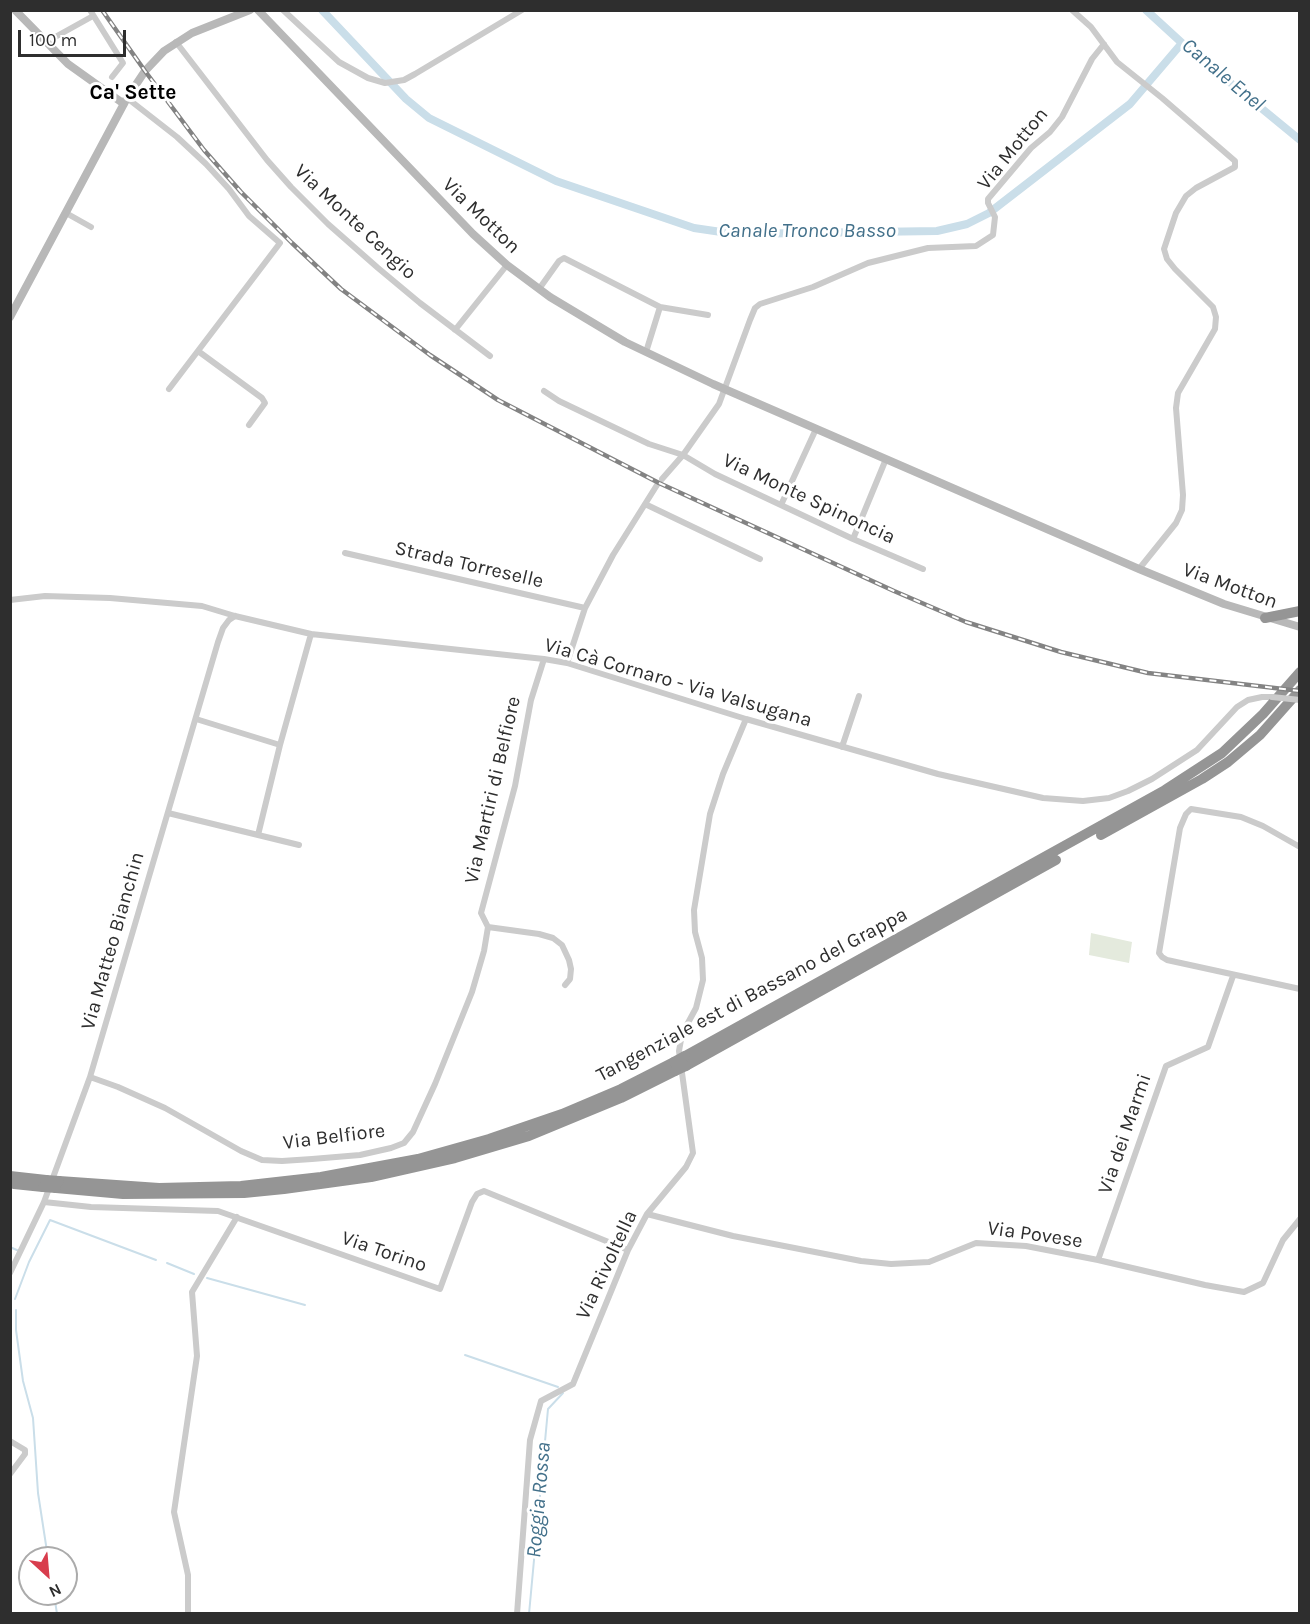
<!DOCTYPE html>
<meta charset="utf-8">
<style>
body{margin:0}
#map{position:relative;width:1310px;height:1624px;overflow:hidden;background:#fff;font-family:Karla,sans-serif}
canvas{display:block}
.frame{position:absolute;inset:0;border:12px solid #2e2e2e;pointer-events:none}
.north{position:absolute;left:18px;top:1546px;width:60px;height:60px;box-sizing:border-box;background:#fff;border:2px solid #ababab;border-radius:50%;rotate:154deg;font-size:16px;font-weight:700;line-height:24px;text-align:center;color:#2e2e2e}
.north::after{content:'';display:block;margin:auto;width:21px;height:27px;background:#d83d4d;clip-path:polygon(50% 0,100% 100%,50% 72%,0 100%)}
.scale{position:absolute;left:18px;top:30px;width:108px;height:27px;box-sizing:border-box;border:3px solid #2e2e2e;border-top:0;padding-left:8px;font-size:18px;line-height:21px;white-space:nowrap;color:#2e2e2e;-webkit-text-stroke:4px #fff;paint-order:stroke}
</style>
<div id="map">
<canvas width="1310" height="1624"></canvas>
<div class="frame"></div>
<div class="north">N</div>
<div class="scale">100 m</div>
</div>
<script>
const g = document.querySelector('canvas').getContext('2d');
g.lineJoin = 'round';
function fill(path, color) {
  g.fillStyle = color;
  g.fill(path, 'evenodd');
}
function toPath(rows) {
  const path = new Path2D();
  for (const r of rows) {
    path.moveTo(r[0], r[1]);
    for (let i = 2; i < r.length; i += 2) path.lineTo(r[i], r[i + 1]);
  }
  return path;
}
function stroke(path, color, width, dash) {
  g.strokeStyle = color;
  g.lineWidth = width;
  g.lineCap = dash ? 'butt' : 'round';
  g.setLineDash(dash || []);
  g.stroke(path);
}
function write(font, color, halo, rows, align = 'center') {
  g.font = font + ' Karla,sans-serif';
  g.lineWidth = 6;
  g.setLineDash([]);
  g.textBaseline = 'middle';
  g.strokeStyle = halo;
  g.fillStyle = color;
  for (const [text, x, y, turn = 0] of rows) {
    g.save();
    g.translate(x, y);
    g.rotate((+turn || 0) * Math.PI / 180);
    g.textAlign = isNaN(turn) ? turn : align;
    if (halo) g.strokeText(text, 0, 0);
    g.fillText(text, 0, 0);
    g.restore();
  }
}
fill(toPath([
 [1091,933,1132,942,1129,963,1089,955]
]), '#e4eadd');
stroke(toPath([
 [10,1247,19,1251],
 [167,1263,194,1274],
 [207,1278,305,1305],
 [15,1299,29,1262,50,1220,156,1260],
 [16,1310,16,1330,23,1381,33,1418,38,1493,48,1558],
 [465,1355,558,1387],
 [54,1594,57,1614],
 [529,1614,548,1409,563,1393]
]), '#cadee9', 2);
stroke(toPath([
 [322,10,406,99,429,118,556,181,694,228,735,234,937,231,967,224,989,213,1130,104,1182,43],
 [1146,10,1182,43,1300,140]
]), '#cadee9', 8);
stroke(toPath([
 [90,10,123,63,112,77],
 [283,10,339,62,368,78,385,83,404,80,415,74,522,10],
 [1072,10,1091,27,1117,62,1162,98,1235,161,1235,167,1196,188,1186,196,1176,213,1164,249,1167,259,1175,269,1213,307,1216,317,1215,329,1178,393,1176,408,1183,495,1182,510,1176,523,1139,569],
 [57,36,93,16],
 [176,42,267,160,291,187,328,224,378,268,420,303,490,356],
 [127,98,177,137,206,164,229,189,249,216,280,243,169,389],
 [66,213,91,227],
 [539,289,559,261,564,258,660,307,708,315],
 [455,330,507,265],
 [198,351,262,398,265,403,249,425],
 [646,352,660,307],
 [544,391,559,401,649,444,683,455,715,474,853,539,923,569],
 [662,479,683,455,719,404,750,320,755,308,760,304,813,287,868,263,928,248,976,246,993,235,995,217,988,203,988,199,1031,148,1050,132,1062,117,1092,59,1104,44],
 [645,504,760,559],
 [781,505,816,429],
 [853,539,886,459],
 [345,553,585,608],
 [10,600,45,596,110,598,202,606,235,616,311,634,544,659,567,663,746,719,938,774,1043,798,1083,801,1109,798,1128,791,1152,779,1197,750,1237,707,1248,700,1262,697,1272,697],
 [567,663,585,608,613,555,657,485],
 [196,719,280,745],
 [842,747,859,696],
 [168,813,299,845],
 [258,835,280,745,311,634],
 [1300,847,1263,826,1241,817,1191,809,1186,814,1180,828,1159,953,1162,957,1167,960,1300,989],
 [488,927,481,913,515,786,531,700,544,659],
 [488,927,539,934,553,938,562,945,569,960,571,969,570,979,565,985],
 [90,1077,118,1087,165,1108,241,1151,262,1160,282,1161,312,1159,360,1155,391,1148,404,1143,413,1132,435,1084,472,992,484,951,488,927],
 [44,1202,91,1207,218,1211,440,1289,472,1202,477,1194,484,1191,628,1250],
 [647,1214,733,1236,861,1261,891,1264,929,1262,976,1243,1026,1246,1098,1260,1205,1285,1244,1292,1263,1283,1283,1240,1300,1219],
 [1098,1260,1166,1066,1208,1047,1233,976],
 [10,1273,44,1202,90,1077,218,642,223,628,229,620,235,616],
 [10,1441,25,1450,25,1454,10,1474],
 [188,1614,188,1575,174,1512,197,1356,192,1292,237,1217],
 [517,1614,530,1440,541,1401,573,1384,628,1250,647,1214,686,1167,693,1153,679,1051,682,1034,696,1008,703,980,702,958,695,932,694,910,710,814,723,774,746,719]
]), '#cbcbcb', 6);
stroke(toPath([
 [15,10,68,64,124,104],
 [258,10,473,234,507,265,550,297,625,342,713,384,1139,569,1224,604,1300,627],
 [10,317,127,98,145,71,164,51,192,33,250,10]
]), '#b8b8b8', 8);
stroke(toPath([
 [1265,618,1300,611],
 [1101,835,1202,779,1228,762,1260,735,1300,690],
 [685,1056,1165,790,1222,753,1263,714,1300,672],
 [686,1066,1056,860],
 [10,1176,46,1180],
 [59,1181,159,1188,241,1186,321,1177,418,1159,489,1139,562,1114,621,1089,674,1062],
 [14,1184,43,1187],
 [56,1188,123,1194,244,1193,284,1189,371,1177,455,1158,529,1136,621,1098,675,1071]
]), '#959595', 10);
const rail = toPath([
 [102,10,145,71,204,150,241,192,292,243,341,289,430,355,498,400,659,483,894,591,966,622,1061,652,1148,673,1300,691]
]);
stroke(rail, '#838383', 4.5);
stroke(rail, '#fff', 2, [7]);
stroke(toPath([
 [1272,697,1300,700]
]), '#cbcbcb', 6);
stroke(toPath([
 [674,1062,685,1056],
 [675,1071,686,1066],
 [46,1180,59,1181],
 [43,1187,56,1188]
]), '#959595', 10);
write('20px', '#2e2e2e', '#fff', [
 ["Via Motton",1013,149,-51],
 ["Via Motton",481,216,44],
 ["Via Monte Cengio",355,222,43],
 ["Via Monte Spinoncia",809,499,25],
 ["Strada Torreselle",469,565,13],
 ["Via Motton",1230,586,20],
 ["Via Cà Cornaro - Via Valsugana",678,683,16],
 ["Via Martiri di Belfiore",493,790,-77],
 ["Via Matteo Bianchin",113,941,-74],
 ["Tangenziale est di Bassano del Grappa",752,995,-28],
 ["Via dei Marmi",1125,1134,-71],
 ["Via Belfiore",334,1137,-7],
 ["Via Povese",1035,1235,8],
 ["Via Torino",384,1252,19],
 ["Via Rivoltella",607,1265,-65]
]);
write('italic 21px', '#42708a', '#fff', [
 ["Canale Enel",1223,75,40],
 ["Canale Tronco Basso",807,231],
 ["Roggia Rossa",539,1500,-85]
]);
write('bold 21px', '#000', '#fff', [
 ["Ca' Sette",133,93]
]);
</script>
